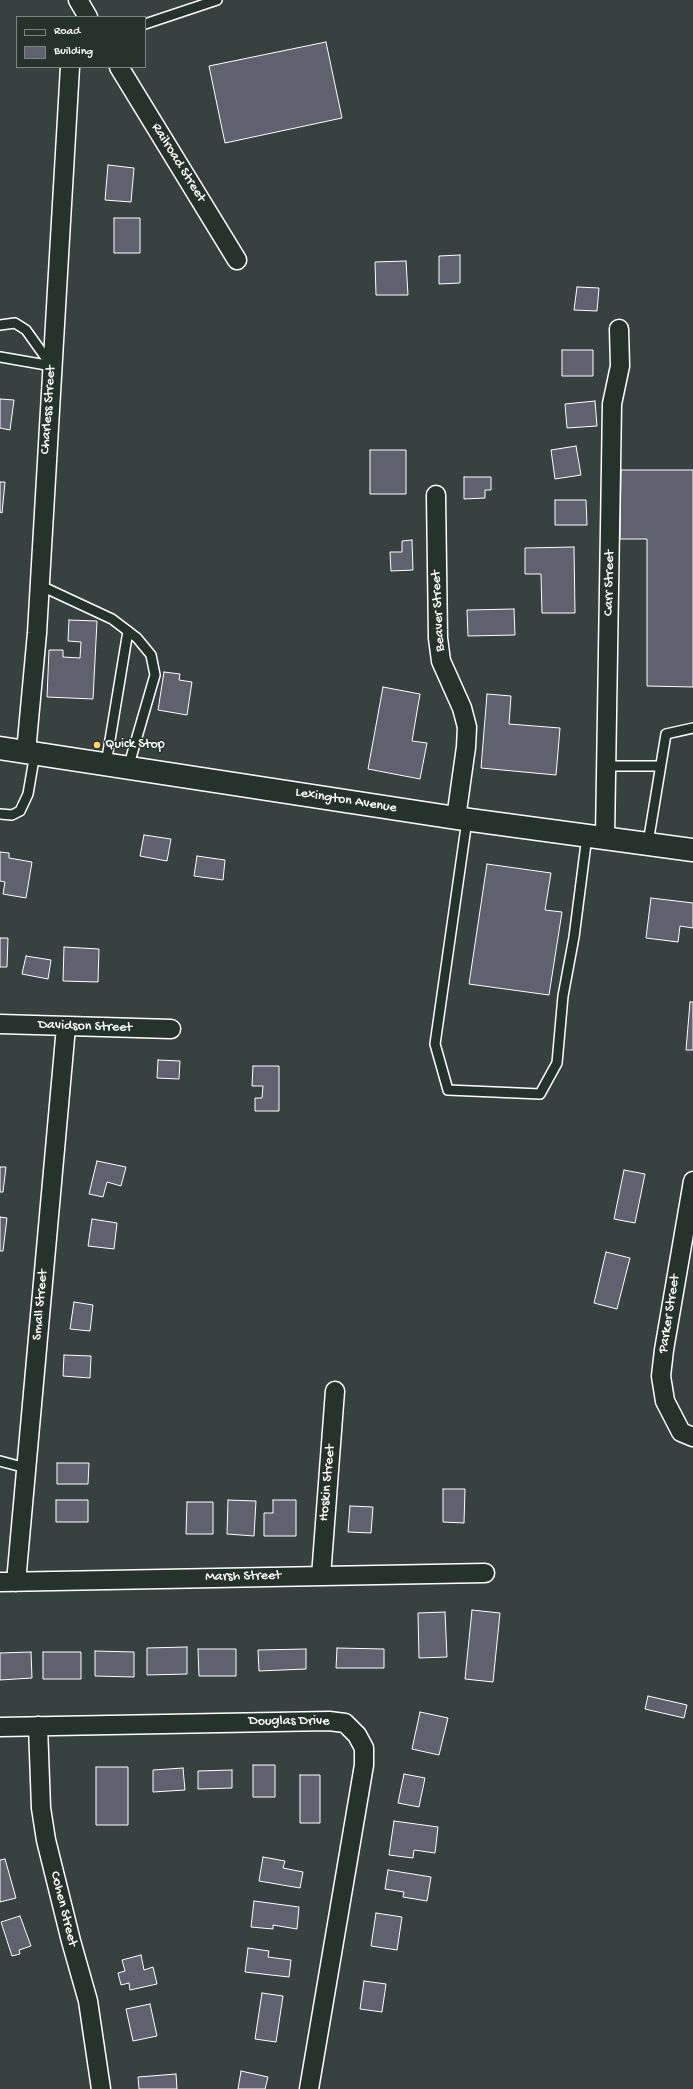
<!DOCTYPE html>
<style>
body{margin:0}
#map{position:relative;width:693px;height:2089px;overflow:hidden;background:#374140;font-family:"Gochi Hand",sans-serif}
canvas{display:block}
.legend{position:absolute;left:16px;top:16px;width:130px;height:52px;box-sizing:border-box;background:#26332d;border:1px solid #7d8581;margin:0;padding:5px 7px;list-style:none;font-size:12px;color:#fff}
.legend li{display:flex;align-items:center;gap:8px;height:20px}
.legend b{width:20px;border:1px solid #7d8581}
</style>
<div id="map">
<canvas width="693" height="2089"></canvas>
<ul class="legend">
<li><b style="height:5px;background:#26332d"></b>Road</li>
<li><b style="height:11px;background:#5f616e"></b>Building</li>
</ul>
</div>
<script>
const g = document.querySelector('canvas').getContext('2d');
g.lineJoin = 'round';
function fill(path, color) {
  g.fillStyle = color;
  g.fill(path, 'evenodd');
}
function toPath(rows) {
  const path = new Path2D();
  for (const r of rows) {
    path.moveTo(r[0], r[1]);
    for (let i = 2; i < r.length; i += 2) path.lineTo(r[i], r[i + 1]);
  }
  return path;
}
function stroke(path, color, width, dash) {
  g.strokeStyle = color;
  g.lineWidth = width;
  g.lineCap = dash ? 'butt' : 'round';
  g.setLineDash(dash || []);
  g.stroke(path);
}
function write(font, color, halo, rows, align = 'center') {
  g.font = font + ' "Gochi Hand",sans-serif';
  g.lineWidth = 3;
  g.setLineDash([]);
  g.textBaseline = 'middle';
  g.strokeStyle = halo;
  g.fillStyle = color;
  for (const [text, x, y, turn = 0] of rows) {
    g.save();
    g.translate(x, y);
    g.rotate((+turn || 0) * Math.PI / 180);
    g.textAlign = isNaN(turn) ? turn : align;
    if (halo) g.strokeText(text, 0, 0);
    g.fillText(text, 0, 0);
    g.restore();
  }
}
const building = toPath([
 [326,42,342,118,225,143,209,66,326,42],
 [108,165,134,168,131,202,105,200,108,165],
 [114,218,140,218,140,253,114,253,114,218],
 [460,255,460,283,439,284,439,256,460,255],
 [406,261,408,295,376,295,375,262,406,261],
 [577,287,599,288,597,311,574,310,577,287],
 [562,350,593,350,593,376,562,376,562,350],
 [0,399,14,400,10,430,0,428,0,399],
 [595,401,597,426,567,428,565,404,595,401],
 [576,446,581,475,555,479,551,450,576,446],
 [370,450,406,450,406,494,370,494,370,450],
 [621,470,693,470,693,687,647,686,647,539,620,539,621,470],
 [464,477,491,477,491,490,485,490,485,498,464,499,464,477],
 [0,482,5,482,2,513,0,512,0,482],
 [555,500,586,500,587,525,555,525,555,500],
 [412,540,413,570,391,571,390,552,402,552,402,541,412,540],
 [574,547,575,613,542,613,541,574,525,574,525,548,574,547],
 [514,609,515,635,468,636,467,610,514,609],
 [69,620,97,621,93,699,47,697,49,650,63,650,63,657,80,658,81,642,68,641,69,620],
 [164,672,180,674,179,680,192,682,187,715,158,710,164,672],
 [383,687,420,694,412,741,427,743,420,779,368,769,383,687],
 [487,694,511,696,509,724,560,728,556,775,481,768,487,694],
 [144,835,171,839,167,861,140,856,144,835],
 [0,852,9,853,9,858,32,862,26,898,3,894,5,882,0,881,0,852],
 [197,856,225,860,223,880,194,876,197,856],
 [487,864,551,873,545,910,562,912,549,995,469,984,487,864],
 [651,898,693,903,693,928,680,926,678,942,646,938,651,898],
 [0,938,8,938,7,967,0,967,0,938],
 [64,947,99,949,98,982,63,981,64,947],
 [26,956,51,960,48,979,22,974,26,956],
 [690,1002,693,1002,693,1050,686,1050,690,1002],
 [158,1060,180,1061,179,1079,157,1078,158,1060],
 [253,1066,279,1066,279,1111,255,1111,255,1098,262,1098,263,1086,252,1086,253,1066],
 [97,1161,126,1167,121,1186,107,1182,103,1197,89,1194,97,1161],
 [0,1167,6,1167,3,1192,0,1192,0,1167],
 [624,1170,645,1174,635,1223,614,1219,624,1170],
 [0,1217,7,1218,3,1251,0,1251,0,1217],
 [92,1219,117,1223,114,1249,88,1246,92,1219],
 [606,1252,630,1258,617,1309,594,1303,606,1252],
 [74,1302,93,1305,90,1331,70,1329,74,1302],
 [64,1355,91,1356,90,1378,63,1376,64,1355],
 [57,1463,89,1463,88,1484,57,1484,57,1463],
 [443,1489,465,1489,464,1523,443,1522,443,1489],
 [56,1500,88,1500,88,1522,56,1522,56,1500],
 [228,1500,256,1501,254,1536,227,1534,228,1500],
 [273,1500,296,1500,296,1536,264,1536,264,1513,273,1513,273,1500],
 [187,1502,213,1502,213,1534,186,1534,187,1502],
 [350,1506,373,1507,371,1533,348,1532,350,1506],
 [472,1610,500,1613,493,1682,465,1679,472,1610],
 [445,1612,447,1657,419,1658,418,1613,445,1612],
 [187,1647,187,1674,147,1675,147,1648,187,1647],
 [337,1648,384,1649,384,1668,336,1668,337,1648],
 [198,1649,236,1649,236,1676,199,1676,198,1649],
 [306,1649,306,1669,259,1671,258,1650,306,1649],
 [95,1651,134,1652,134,1677,95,1676,95,1651],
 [31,1652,32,1678,0,1680,0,1653,31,1652],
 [43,1652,81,1652,81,1679,43,1679,43,1652],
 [648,1696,687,1705,684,1718,645,1709,648,1696],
 [420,1712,448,1718,439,1755,412,1749,420,1712],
 [253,1765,275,1765,275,1797,253,1797,253,1765],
 [96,1767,128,1767,128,1825,96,1825,96,1767],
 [183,1768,185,1790,153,1792,153,1770,183,1768],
 [232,1770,232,1788,198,1789,198,1771,232,1770],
 [404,1774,425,1778,419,1807,398,1803,404,1774],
 [300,1775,320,1775,320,1823,300,1823,300,1775],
 [394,1821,438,1827,435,1853,414,1850,413,1858,389,1855,394,1821],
 [263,1857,285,1861,283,1868,303,1872,300,1888,259,1881,263,1857],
 [5,1859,16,1898,0,1902,0,1860,5,1859],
 [388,1870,431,1877,427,1901,403,1897,404,1892,385,1889,388,1870],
 [254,1901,299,1907,297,1929,273,1925,273,1929,251,1927,254,1901],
 [376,1913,402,1917,397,1950,371,1946,376,1913],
 [20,1916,31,1946,19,1950,20,1954,12,1956,1,1922,20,1916],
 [248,1948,269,1951,268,1957,291,1960,289,1977,245,1972,248,1948],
 [141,1955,144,1970,153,1967,157,1984,130,1990,129,1983,121,1985,118,1973,125,1971,122,1960,141,1955],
 [364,1981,386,1984,382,2012,360,2009,364,1981],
 [262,1993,283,1996,276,2042,255,2039,262,1993],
 [150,2004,157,2036,133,2041,126,2009,150,2004],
 [241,2071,268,2077,265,2089,238,2089,241,2071],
 [176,2074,177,2089,139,2089,138,2077,176,2074]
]);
fill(building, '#5f616e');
stroke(building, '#fff', 1);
const service = toPath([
 [145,24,217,0],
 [0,325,15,323,26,330,51,365],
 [0,357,52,366],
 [39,585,112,619,137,638,151,655,155,675,128,768],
 [106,764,128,631],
 [607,766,660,766],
 [0,814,12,815,20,811,28,794,35,753],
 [467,820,435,1044,448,1090,540,1094,557,1063,563,996,574,937,587,836],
 [648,843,666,734,693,728],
 [0,1461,26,1468]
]);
const minor = toPath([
 [78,0,88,17],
 [119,67,237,260],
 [436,495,438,638,441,661,462,708,467,727,466,747,456,818],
 [26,752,37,633,70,67],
 [605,837,612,404,620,366,619,329],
 [0,1024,171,1029],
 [693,1181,664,1350,661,1376,665,1401,681,1432,693,1437],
 [321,1576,335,1391],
 [0,1582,485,1573],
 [16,1582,66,1027],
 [38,1726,41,1808,46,1840,71,1941,88,2001,101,2089],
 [0,1727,329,1721,345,1723,357,1735,364,1748,364,1765,309,2089]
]);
const secondary = toPath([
 [0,748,456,818,693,850]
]);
stroke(service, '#fff', 12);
stroke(minor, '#fff', 21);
stroke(secondary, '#fff', 25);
stroke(service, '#26332d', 9);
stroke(minor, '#26332d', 18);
stroke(secondary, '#26332d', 22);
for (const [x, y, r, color] of [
 [97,745,4,"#ffd166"]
]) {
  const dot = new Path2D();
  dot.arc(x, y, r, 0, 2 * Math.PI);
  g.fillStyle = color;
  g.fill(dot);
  stroke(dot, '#26332d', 1.5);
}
write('14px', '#fff', '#26332d', [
 ["Railroad Street",178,163,58],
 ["Charless Street",49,410,-86],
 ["Carr Street",610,583,-89],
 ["Beaver Street",439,611,-93],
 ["Lexington Avenue",346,801,9],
 ["Davidson Street",85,1027,2],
 ["Small Street",41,1305,-85],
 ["Parker Street",670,1314,-81],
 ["Hoskin Street",328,1483,-85],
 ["Marsh Street",243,1577,-1],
 ["Douglas Drive",289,1722],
 ["Cohen Street",63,1909,76]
]);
write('14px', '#fff', '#26332d', [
 ["Quick Stop",105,745]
], 'left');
</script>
